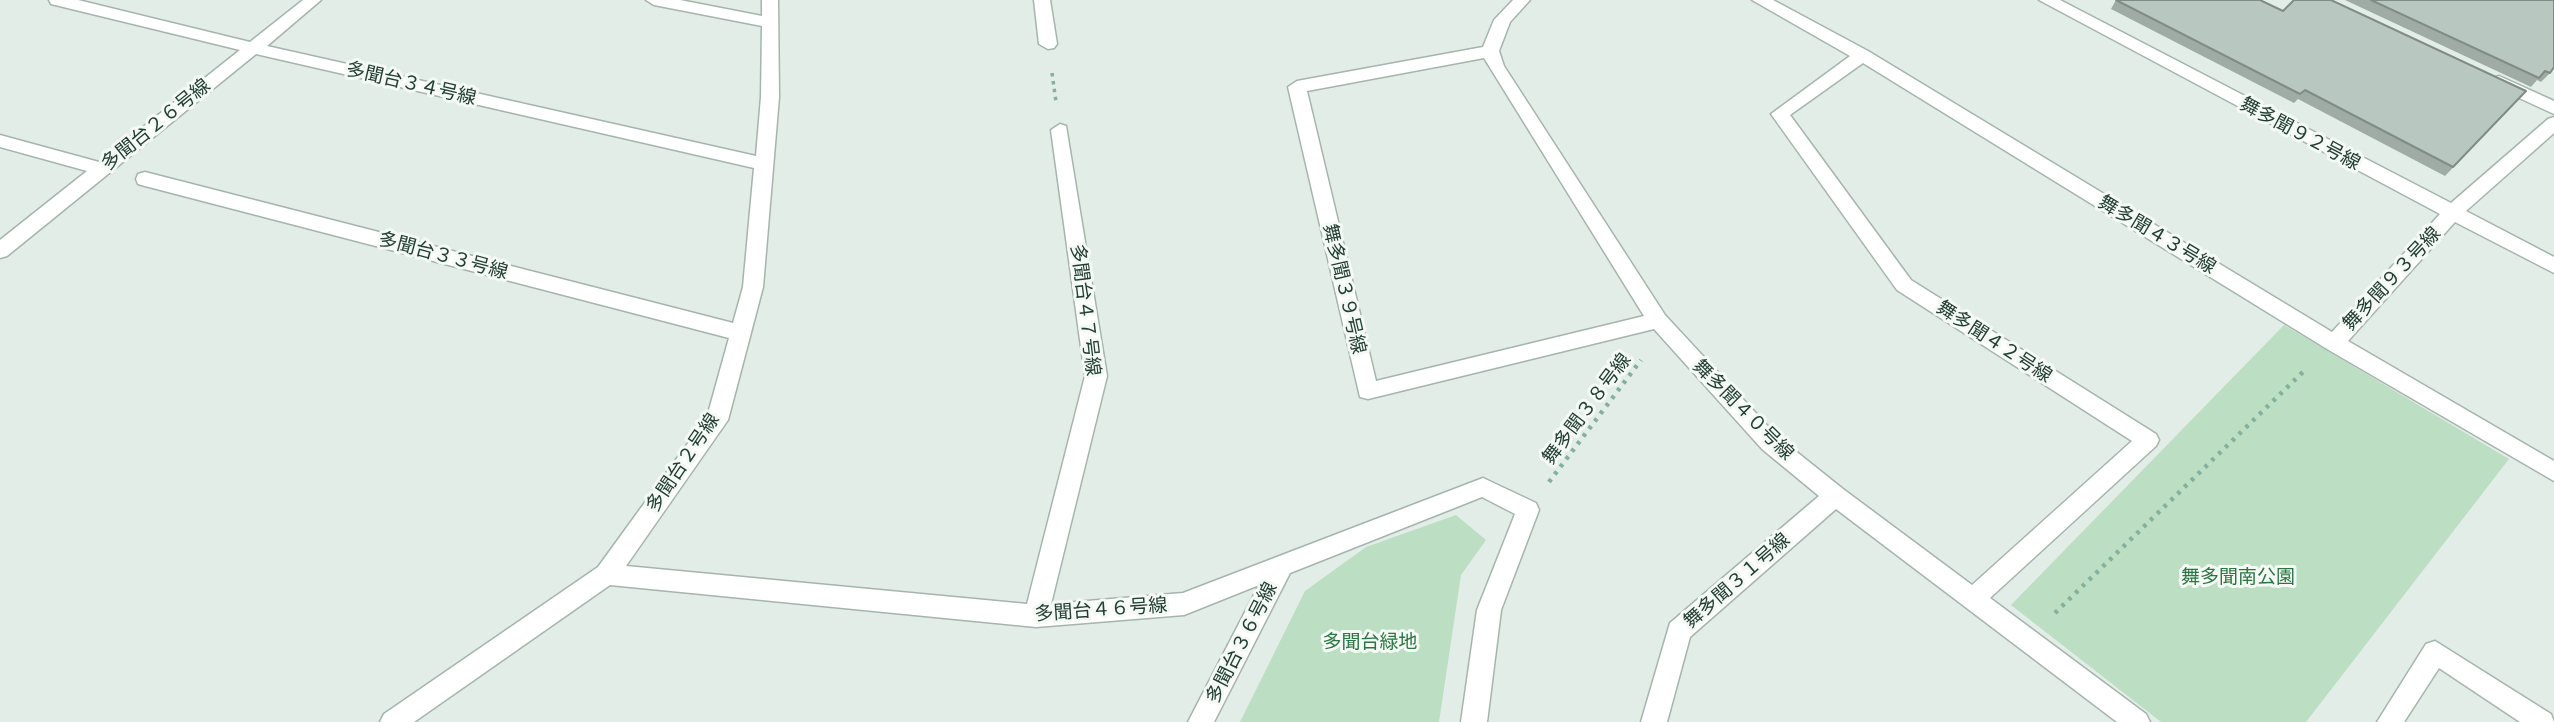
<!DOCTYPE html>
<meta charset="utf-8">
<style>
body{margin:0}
canvas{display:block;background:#e3ede7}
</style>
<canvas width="2554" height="722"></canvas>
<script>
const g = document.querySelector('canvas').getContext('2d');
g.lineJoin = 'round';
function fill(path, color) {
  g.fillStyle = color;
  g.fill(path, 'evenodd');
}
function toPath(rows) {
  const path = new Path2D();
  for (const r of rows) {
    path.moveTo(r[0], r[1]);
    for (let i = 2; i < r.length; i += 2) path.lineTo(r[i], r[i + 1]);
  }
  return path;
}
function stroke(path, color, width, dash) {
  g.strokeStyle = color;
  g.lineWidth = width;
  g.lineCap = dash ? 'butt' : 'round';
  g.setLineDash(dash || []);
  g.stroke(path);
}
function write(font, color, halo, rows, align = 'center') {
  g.font = font + ' Montserrat,"Noto Sans JP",sans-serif';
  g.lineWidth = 6;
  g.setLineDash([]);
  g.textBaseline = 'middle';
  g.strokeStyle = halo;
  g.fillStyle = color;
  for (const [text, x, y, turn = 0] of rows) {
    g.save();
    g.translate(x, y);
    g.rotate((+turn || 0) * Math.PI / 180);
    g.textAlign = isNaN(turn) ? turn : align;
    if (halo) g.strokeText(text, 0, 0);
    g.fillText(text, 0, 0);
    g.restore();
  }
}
fill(toPath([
 [2284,325,2509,459,2306,722,2161,722,2011,605],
 [1456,515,1486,540,1461,575,1439,722,1240,722,1305,591,1366,547]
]), '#bcdec2');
const minor = toPath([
 [49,0,78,0,250,42,303,0,321,0,267,46,756,156,761,97,762,26,654,5,646,0,680,0,762,16,762,0,778,0,779,97,763,287,728,420,626,566,1027,604,1085,376,1051,130,1060,124,1066,126,1107,376,1051,604,1183,593,1483,478,1536,503,1539,510,1501,610,1487,722,1461,722,1477,610,1515,514,1482,497,1290,573,1214,722,1188,722,1259,585,1184,615,1036,627,610,585,414,722,380,722,384,714,598,567,707,417,729,338,145,186,138,184,136,179,138,174,145,172,733,323,743,287,754,168,256,54,7,256,0,258,0,240,87,171,0,147,0,135,99,162,240,50,51,4,49,0],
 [1034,0,1050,0,1057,44,1054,48,1048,49,1039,44,1034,0],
 [1513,0,1530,0,1510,22,1499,51,1504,66,1665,315,1778,437,1843,489,1972,585,2132,441,1897,290,1771,114,1850,56,1752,0,1773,0,1868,51,2332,332,2440,214,2039,0,2060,0,2451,203,2548,119,2554,117,2554,133,2466,211,2554,257,2554,273,2455,222,2348,341,2554,461,2554,481,2327,349,1863,63,1790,115,1911,280,2156,434,2159,440,2156,446,1990,598,2146,714,2150,722,2117,722,1836,509,1690,637,1667,722,1641,722,1670,623,1819,496,1762,449,1654,329,1368,399,1360,397,1288,87,1297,81,1483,47,1494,20,1513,0],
 [1484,58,1644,316,1376,381,1307,91,1484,58],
 [2499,76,2554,101,2554,114,2493,86,2490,82,2493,78,2499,76],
 [2435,641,2551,714,2554,722,2520,722,2439,668,2404,722,2377,722,2426,644,2435,641]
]);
stroke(minor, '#a5b5ae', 3);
stroke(toPath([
 [1052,73,1056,102]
]), '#83b19e', 3.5, [3.5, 4.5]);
stroke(toPath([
 [1549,482,1641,360],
 [2055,613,2307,368]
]), '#83b19e', 4.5, [3.5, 6]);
fill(minor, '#fff');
fill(toPath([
 [2116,0,2283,11,2518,100,2445,176,2298,99,2294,103,2111,9],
 [2345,0,2554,0,2550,73,2541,82,2537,80,2531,87]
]), '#9eaca5');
const building = toPath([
 [2116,0,2260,0,2283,11,2294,0,2331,0,2526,91,2453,167,2305,90,2300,94,2116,0],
 [2371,0,2554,0,2554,67,2550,73,2545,71,2539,78,2371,0]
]);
fill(building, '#b8c8c0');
stroke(building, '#818c86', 2);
write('19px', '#223e34', '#f4f9f6', [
 ["多聞台３４号線",411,84,13],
 ["多聞台２６号線",156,125,-39],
 ["舞多聞９２号線",2300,134,28],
 ["舞多聞４３号線",2157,235,31],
 ["多聞台３３号線",443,256,15],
 ["舞多聞９３号線",2392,279,-47],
 ["舞多聞３９号線",1344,289,77],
 ["多聞台４７号線",1085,310,83],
 ["舞多聞４２号線",1994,342,33],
 ["舞多聞３８号線",1587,409,-53],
 ["舞多聞４０号線",1743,410,45],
 ["多聞台２号線",683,463,-56],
 ["舞多聞３１号線",1737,581,-41],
 ["多聞台４６号線",1101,610,-4],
 ["多聞台３６号線",1242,643,-63]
]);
write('19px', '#2c7641', '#f4f9f6', [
 ["舞多聞南公園",2238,577],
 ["多聞台緑地",1370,642]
]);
</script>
